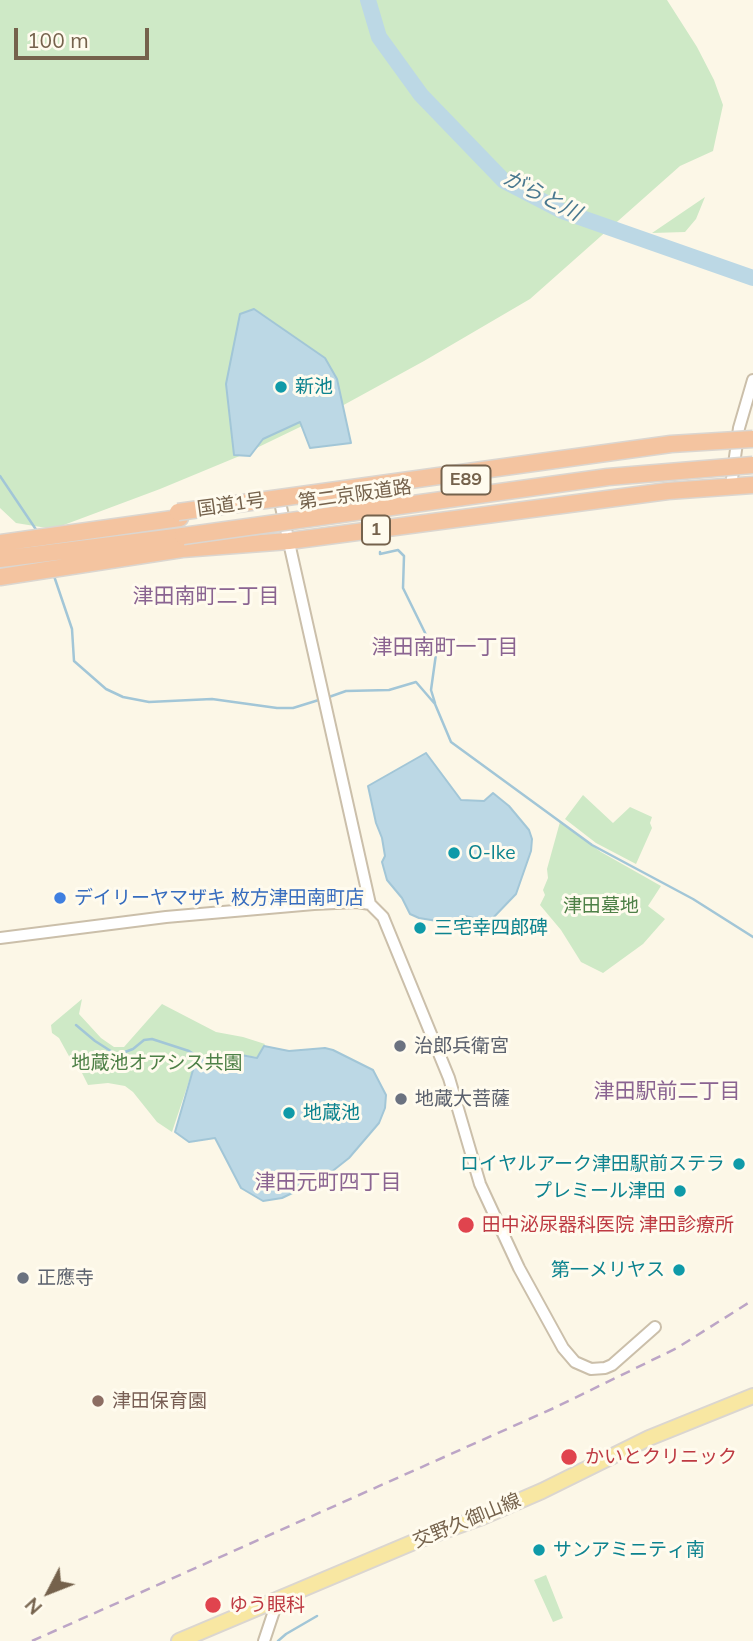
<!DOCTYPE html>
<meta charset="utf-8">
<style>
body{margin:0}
#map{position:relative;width:753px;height:1641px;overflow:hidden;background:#fcf7e7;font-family:Mulish,sans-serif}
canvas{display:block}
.north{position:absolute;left:14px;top:1557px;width:70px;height:70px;-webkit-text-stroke:5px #fffbee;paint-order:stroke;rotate:228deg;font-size:19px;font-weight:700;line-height:28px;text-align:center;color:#75624c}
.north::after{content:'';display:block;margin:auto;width:24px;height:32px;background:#75624c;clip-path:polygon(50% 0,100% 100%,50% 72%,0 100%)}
.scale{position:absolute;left:14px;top:28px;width:135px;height:32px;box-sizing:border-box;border:4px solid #75624c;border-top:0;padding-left:9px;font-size:21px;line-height:24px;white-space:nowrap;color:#75624c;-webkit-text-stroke:5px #fffbee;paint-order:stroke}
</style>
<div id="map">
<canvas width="753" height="1641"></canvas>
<div class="north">N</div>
<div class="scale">100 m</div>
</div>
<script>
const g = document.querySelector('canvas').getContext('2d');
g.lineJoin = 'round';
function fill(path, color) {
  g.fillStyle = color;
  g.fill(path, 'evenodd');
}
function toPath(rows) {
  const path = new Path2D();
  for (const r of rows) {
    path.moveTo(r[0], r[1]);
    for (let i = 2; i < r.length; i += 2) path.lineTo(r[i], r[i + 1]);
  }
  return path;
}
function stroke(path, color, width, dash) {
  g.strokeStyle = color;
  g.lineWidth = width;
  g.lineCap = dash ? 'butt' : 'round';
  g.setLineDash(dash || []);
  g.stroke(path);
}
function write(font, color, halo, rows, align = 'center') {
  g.font = font + ' Mulish,"Noto Sans JP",sans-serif';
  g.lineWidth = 6;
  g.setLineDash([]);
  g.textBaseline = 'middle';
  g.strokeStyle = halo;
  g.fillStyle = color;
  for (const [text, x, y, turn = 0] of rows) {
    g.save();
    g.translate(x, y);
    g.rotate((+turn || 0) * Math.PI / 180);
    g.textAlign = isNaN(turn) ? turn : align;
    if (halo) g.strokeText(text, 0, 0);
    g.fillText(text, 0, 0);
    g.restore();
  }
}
fill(toPath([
 [0,0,667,0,697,47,714,80,723,105,713,151,680,166,530,299,424,361,329,413,242,455,160,489,53,529,16,523,0,508],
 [705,197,696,219,685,232,652,233],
 [583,795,613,823,630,807,652,817,650,823,652,828,636,864,596,843,565,819],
 [560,822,601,852,661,886,648,906,665,919,643,944,603,973,581,962,561,930,540,905,545,895,543,890,548,878,547,869],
 [82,999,79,1014,101,1038,114,1047,124,1047,162,1004,216,1032,243,1037,265,1044,257,1057,236,1054,214,1055,205,1056,195,1063,172,1132,157,1122,133,1092,125,1086,108,1083,88,1085,77,1063,70,1058,59,1038,52,1033,51,1025],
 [546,1575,563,1618,553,1622,534,1580]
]), '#cee9c6');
const water = toPath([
 [254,309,325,358,337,379,351,443,310,448,300,422,263,439,250,456,234,455,226,384,240,314,254,309],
 [426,753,461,800,484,801,493,793,509,806,529,830,532,839,531,851,516,894,491,920,485,921,466,916,443,922,419,918,410,914,402,898,387,880,382,862,385,856,382,838,376,823,368,786,426,753],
 [264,1046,289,1051,325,1048,333,1050,373,1070,386,1095,385,1108,379,1123,349,1158,325,1177,309,1185,282,1198,263,1201,241,1188,215,1138,189,1142,175,1132,195,1063,205,1057,214,1056,236,1054,257,1058,264,1046]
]);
fill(water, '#bcd8e5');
stroke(water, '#a2c6d7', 2);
stroke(toPath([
 [0,476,37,531],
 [380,552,380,554,398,550,404,556,403,588,433,649],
 [54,576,72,629,74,661,106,689,123,697,149,702,212,699,277,708,293,708,322,699],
 [329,697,346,691,389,690,416,682,435,704,451,742,592,845,693,899,753,937],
 [435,703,431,690,436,654],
 [76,1025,95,1041,117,1055,133,1049,144,1040,152,1039,189,1051,202,1059],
 [278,1641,286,1634,317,1616]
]), '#a2c6d7', 2.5);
stroke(toPath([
 [368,0,379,37,421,95,504,181,562,211,753,278]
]), '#bcd8e5', 16);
const minor = toPath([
 [731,486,739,428,753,380],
 [279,498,370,904,383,917,449,1078,480,1184,519,1268,563,1348,575,1362,591,1369,605,1368,612,1365,655,1327],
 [0,938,166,917,314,904,357,902,370,904],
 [264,1641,274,1611,272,1603]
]);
const major = toPath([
 [179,1641,421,1539,482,1517,542,1491,649,1438,753,1396]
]);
const highway = toPath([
 [0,543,180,518],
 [0,559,183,536],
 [0,577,182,549,289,541,668,491,753,485]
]);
stroke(minor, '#cbbfaa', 14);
stroke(major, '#dbd6d0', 18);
stroke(highway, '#dbd6d0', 19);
stroke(minor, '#fff', 10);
stroke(major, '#f8e7a2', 14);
stroke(highway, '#f4c4a0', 16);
stroke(toPath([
 [32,1641,554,1408,677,1348,753,1300]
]), '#bca5c6', 2.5, [10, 7]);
const highwayBridge = toPath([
 [178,512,671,444,753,439],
 [183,536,608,477,753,465]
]);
stroke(highwayBridge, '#dbd6d0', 19, []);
stroke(highwayBridge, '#f4c4a0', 16);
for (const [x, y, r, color] of [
 [281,387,7,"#0f9aa8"],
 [454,853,7,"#0f9aa8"],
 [60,898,7,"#3f7fe0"],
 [420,928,7,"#0f9aa8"],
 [400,1046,7,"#6b7280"],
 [401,1099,7,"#6b7280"],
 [289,1113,7,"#0f9aa8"],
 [739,1164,7,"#0f9aa8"],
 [680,1191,7,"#0f9aa8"],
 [466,1225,9,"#e0444e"],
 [679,1270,7,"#0f9aa8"],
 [23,1278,7,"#6b7280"],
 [98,1401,7,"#8d6e63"],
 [569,1457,9,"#e0444e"],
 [539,1550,7,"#0f9aa8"],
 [213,1605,9,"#e0444e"]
]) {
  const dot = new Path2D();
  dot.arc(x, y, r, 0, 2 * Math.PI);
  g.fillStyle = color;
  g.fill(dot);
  stroke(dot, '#fffbee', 2.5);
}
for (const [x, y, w] of [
 [466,480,49],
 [376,530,28]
]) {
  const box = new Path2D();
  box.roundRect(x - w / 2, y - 14.5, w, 29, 5);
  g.fillStyle = '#fffbee';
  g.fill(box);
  stroke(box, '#75624c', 2);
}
write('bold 18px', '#75624c', null, [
 ["E89",466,480],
 ["1",376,530]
]);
write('19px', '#0d838f', '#fffbee', [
 ["新池",295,387],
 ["O-Ike",468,853],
 ["三宅幸四郎碑",434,928],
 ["地蔵池",303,1113],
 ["ロイヤルアーク津田駅前ステラ",725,1164,"right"],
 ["プレミール津田",666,1191,"right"],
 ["第一メリヤス",665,1270,"right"],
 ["サンアミニティ南",553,1550]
], 'left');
write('19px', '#75624c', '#fffbee', [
 ["第二京阪道路",355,495,-8],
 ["国道1号",231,505,-8],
 ["交野久御山線",467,1521,-22]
]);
write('19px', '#366cbe', '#fffbee', [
 ["デイリーヤマザキ 枚方津田南町店",74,898]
], 'left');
write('19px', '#4e8047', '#fffbee', [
 ["津田墓地",601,906],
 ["地蔵池オアシス共園",157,1063]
]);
write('19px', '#5b616d', '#fffbee', [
 ["治郎兵衛宮",414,1046],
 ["地蔵大菩薩",415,1099],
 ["正應寺",37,1278]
], 'left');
write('19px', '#be3a42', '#fffbee', [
 ["田中泌尿器科医院 津田診療所",482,1225],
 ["かいとクリニック",585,1457],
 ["ゆう眼科",229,1605]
], 'left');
write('19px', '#785e54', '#fffbee', [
 ["津田保育園",112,1401]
], 'left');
write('italic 21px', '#49788f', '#fffbee', [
 ["がらと川",542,196,27]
]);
write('21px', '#8a6491', '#fffbee', [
 ["津田南町二丁目",206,597],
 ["津田南町一丁目",445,648],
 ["津田駅前二丁目",667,1092],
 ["津田元町四丁目",328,1183]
]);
</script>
